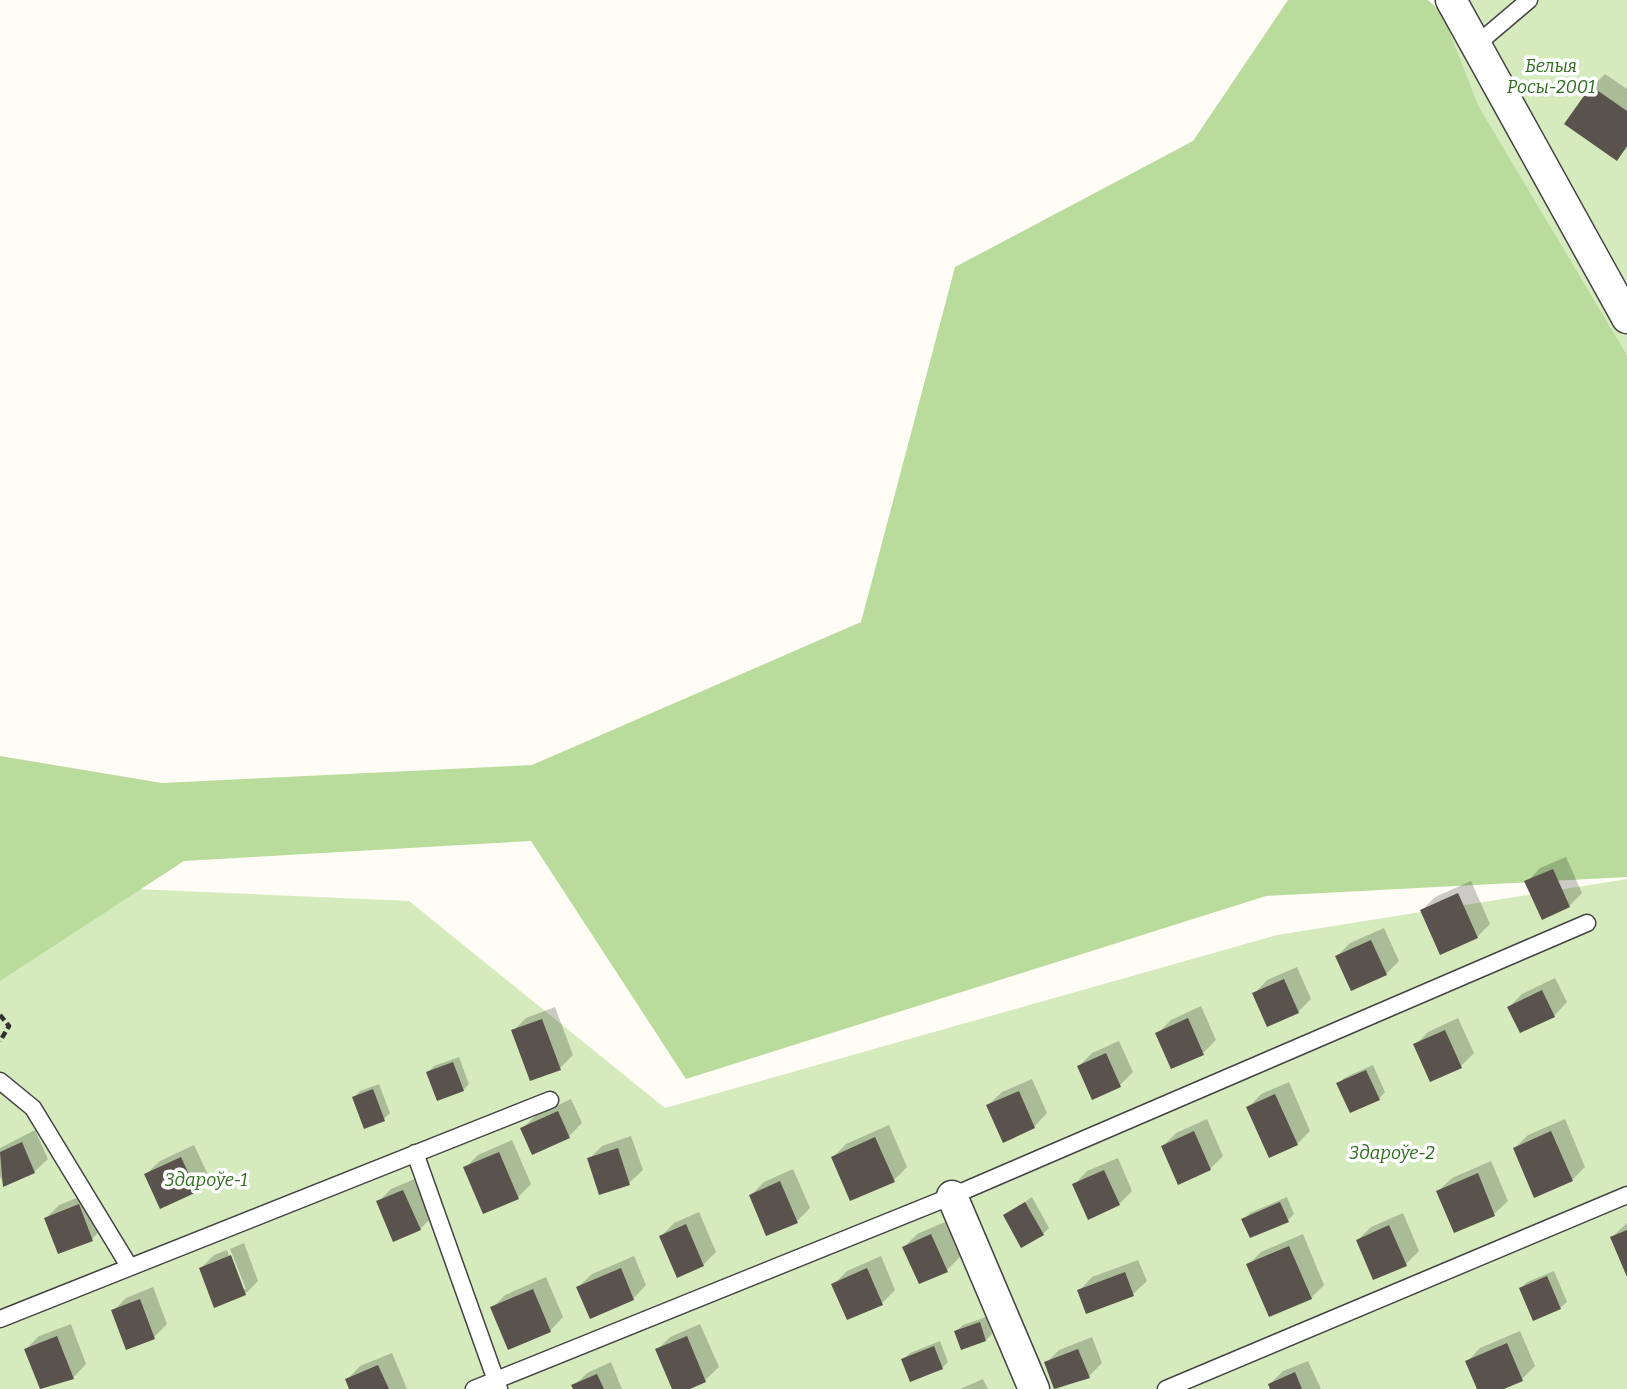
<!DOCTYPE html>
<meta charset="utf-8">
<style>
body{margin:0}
canvas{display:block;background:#fffdf5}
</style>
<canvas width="1627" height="1389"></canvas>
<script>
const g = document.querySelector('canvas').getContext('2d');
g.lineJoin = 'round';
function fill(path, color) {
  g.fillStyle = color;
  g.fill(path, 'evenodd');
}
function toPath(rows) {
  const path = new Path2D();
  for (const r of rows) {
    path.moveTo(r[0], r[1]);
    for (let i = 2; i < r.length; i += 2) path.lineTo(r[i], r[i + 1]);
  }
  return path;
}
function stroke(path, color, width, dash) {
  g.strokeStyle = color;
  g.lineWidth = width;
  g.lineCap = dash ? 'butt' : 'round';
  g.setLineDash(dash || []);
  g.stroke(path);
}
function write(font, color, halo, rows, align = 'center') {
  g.font = font + ' Bitter,serif';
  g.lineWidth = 7;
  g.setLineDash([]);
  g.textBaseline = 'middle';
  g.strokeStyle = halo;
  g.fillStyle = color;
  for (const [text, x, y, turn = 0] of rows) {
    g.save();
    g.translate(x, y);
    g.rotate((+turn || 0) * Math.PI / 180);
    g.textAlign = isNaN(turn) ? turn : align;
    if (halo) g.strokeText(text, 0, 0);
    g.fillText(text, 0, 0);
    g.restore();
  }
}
fill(toPath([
 [1434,0,1627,0,1627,355,1478,105],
 [1627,879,1627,1389,0,1389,0,883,409,901,665,1108,1277,935]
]), '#d5ebbd');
fill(toPath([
 [1288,0,1428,0,1442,13,1478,105,1627,355,1627,877,1266,896,686,1079,531,841,184,861,0,981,0,756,162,783,532,765,861,622,955,267,1193,141]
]), '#b9dc9c');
fill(toPath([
 [1605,74,1627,89,1627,148,1617,158,1592,87],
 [1566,857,1582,893,1569,906,1527,882,1540,868],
 [1471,881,1490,924,1477,937,1422,910,1435,897],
 [1384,928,1399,961,1386,974,1337,956,1350,943],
 [1297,967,1311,999,1298,1012,1254,994,1267,980],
 [1555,978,1567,1002,1554,1016,1509,1007,1522,994],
 [1201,1006,1216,1040,1203,1053,1158,1033,1171,1020],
 [555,1007,573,1055,560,1068,513,1031,526,1018],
 [1458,1018,1474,1053,1461,1066,1415,1045,1428,1032],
 [1119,1041,1133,1072,1120,1085,1079,1066,1092,1053],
 [459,1057,469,1084,463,1090,428,1072,434,1066],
 [1373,1065,1385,1092,1379,1099,1338,1084,1344,1078],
 [1032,1079,1047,1113,1034,1127,988,1105,1002,1092],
 [1289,1082,1310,1131,1297,1144,1248,1108,1261,1094],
 [379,1084,390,1113,384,1119,354,1097,360,1091],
 [571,1099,582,1123,569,1136,522,1129,535,1116],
 [1207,1119,1223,1156,1210,1169,1163,1146,1176,1133],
 [1565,1119,1585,1167,1572,1180,1515,1148,1528,1135],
 [889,1125,907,1167,894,1180,833,1157,846,1144],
 [35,1130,48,1159,34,1172,4,1185,0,1176,0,1148],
 [631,1136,643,1170,629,1183,600,1193,589,1159,602,1146],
 [512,1140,531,1184,518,1197,465,1168,478,1155],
 [194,1145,209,1177,196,1190,146,1174,160,1161],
 [1118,1158,1132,1191,1119,1204,1074,1185,1087,1171],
 [1491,1161,1508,1201,1494,1214,1455,1231,1438,1191,1452,1178],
 [793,1169,810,1208,797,1221,751,1195,764,1182],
 [417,1178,433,1216,420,1229,378,1202,391,1189],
 [92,1192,105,1226,92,1239,46,1218,59,1205],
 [1032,1197,1049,1228,1043,1234,1005,1216],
 [1287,1197,1294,1214,1288,1220,1244,1219,1250,1213],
 [699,1212,716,1252,703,1265,661,1236,674,1223],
 [1403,1213,1419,1251,1406,1264,1358,1240,1371,1227],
 [945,1222,960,1257,947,1270,904,1247,917,1234],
 [1627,1223,1627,1272,1612,1237],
 [1303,1234,1324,1285,1311,1298,1248,1265,1261,1252],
 [244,1243,258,1281,245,1294,201,1268,214,1255,227,1250,242,1289,246,1289,230,1249],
 [634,1256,646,1285,633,1299,578,1287,592,1274],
 [881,1256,895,1290,882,1303,834,1284,847,1271],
 [1138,1260,1147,1281,1133,1294,1079,1291,1092,1277],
 [1554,1271,1567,1302,1560,1308,1521,1288,1527,1282],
 [546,1277,563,1317,550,1331,492,1308,505,1295],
 [153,1287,167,1324,154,1337,113,1311,126,1298],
 [986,1317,992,1334,986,1340,956,1331,963,1325],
 [71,1324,86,1364,73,1378,41,1389,26,1349,39,1336],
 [700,1324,719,1367,705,1380,686,1389,674,1389,657,1350,670,1337],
 [1520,1331,1535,1366,1522,1379,1499,1389,1479,1389,1467,1362,1480,1348],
 [1092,1337,1102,1363,1089,1376,1056,1389,1046,1363,1059,1350],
 [940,1341,948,1362,942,1368,904,1359,910,1353],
 [392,1353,407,1389,351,1389,347,1380,360,1366],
 [1308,1361,1321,1389,1272,1389,1270,1384,1283,1371],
 [611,1362,622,1389,575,1389,574,1386,587,1373],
 [983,1379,988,1389,960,1389]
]), '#0003');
fill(toPath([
 [1591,86,1627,111,1627,146,1617,161,1564,124],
 [1553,869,1570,907,1542,920,1524,881],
 [1458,893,1478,938,1440,955,1420,910],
 [1371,940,1387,975,1351,991,1335,956],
 [1284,979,1299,1013,1267,1027,1252,993],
 [1542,990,1555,1017,1520,1033,1507,1007],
 [1188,1018,1204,1055,1171,1069,1155,1033],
 [542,1019,561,1070,530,1081,511,1030],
 [1445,1030,1462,1068,1430,1082,1413,1044],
 [1106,1053,1121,1087,1092,1100,1077,1066],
 [453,1062,464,1091,437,1101,426,1072],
 [1366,1070,1380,1100,1350,1113,1336,1083],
 [373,1089,385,1121,364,1129,352,1097],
 [1019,1091,1035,1128,1003,1143,986,1105],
 [1275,1094,1298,1145,1269,1158,1246,1107],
 [558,1111,570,1138,532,1155,520,1128],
 [1194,1131,1211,1170,1178,1185,1161,1146],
 [1551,1131,1573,1181,1534,1198,1513,1148],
 [875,1137,895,1182,850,1201,831,1157],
 [22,1142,35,1173,3,1187,0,1152],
 [618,1148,630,1185,599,1195,587,1158],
 [499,1152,519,1199,483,1214,463,1167],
 [181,1157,197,1192,160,1209,144,1174],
 [1104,1170,1120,1205,1088,1220,1072,1184],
 [1478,1173,1495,1216,1454,1233,1436,1191],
 [780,1181,798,1223,766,1236,749,1195],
 [403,1190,421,1230,393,1242,376,1201],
 [1025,1202,1044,1235,1021,1248,1003,1215],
 [1280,1202,1289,1222,1250,1238,1241,1219],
 [79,1204,93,1241,58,1254,44,1218],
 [686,1224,704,1266,677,1278,659,1236],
 [1389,1225,1407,1266,1373,1280,1356,1240],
 [1627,1230,1627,1277,1610,1237],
 [931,1234,948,1272,919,1284,902,1247],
 [1289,1246,1312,1299,1269,1317,1246,1264],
 [231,1255,246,1295,214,1308,199,1268],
 [621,1268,634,1300,590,1319,576,1287],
 [867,1268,883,1305,847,1320,831,1284],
 [1125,1272,1134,1296,1086,1314,1077,1290],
 [1547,1276,1561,1309,1533,1321,1519,1288],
 [533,1289,551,1332,508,1350,490,1307],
 [140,1299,155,1339,126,1350,111,1310],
 [980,1322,986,1341,961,1350,954,1331],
 [57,1336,74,1379,40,1389,24,1349],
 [687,1336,706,1382,690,1389,672,1389,655,1349],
 [1507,1343,1523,1381,1504,1389,1477,1389,1465,1361],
 [934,1346,943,1369,910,1382,901,1359],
 [1078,1349,1090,1378,1054,1389,1044,1362],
 [378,1365,389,1389,349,1389,345,1379],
 [1295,1372,1302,1389,1270,1389,1268,1384],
 [597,1374,604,1389,573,1389,571,1385]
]), '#5a524d');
const lane = toPath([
 [1476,45,1529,0],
 [0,1081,33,1108,129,1266],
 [415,1153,499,1389],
 [0,1319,550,1100],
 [474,1389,952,1196,1587,923],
 [1166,1389,1627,1195]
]);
const street = toPath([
 [1451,0,1627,318],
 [952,1196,1034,1389]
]);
stroke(lane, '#444', 19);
stroke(street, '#444', 33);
stroke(toPath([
 [0,1015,9,1026,0,1041]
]), '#333', 4.5, [7, 3.5]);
stroke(lane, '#fff', 16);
stroke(street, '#fff', 30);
write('italic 18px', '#2f6b1f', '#fff', [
 ["Белыя",1551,67],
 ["Росы-2001",1551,88],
 ["Здароўе-2",1392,1154],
 ["Здароўе-1",206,1181]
]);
</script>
